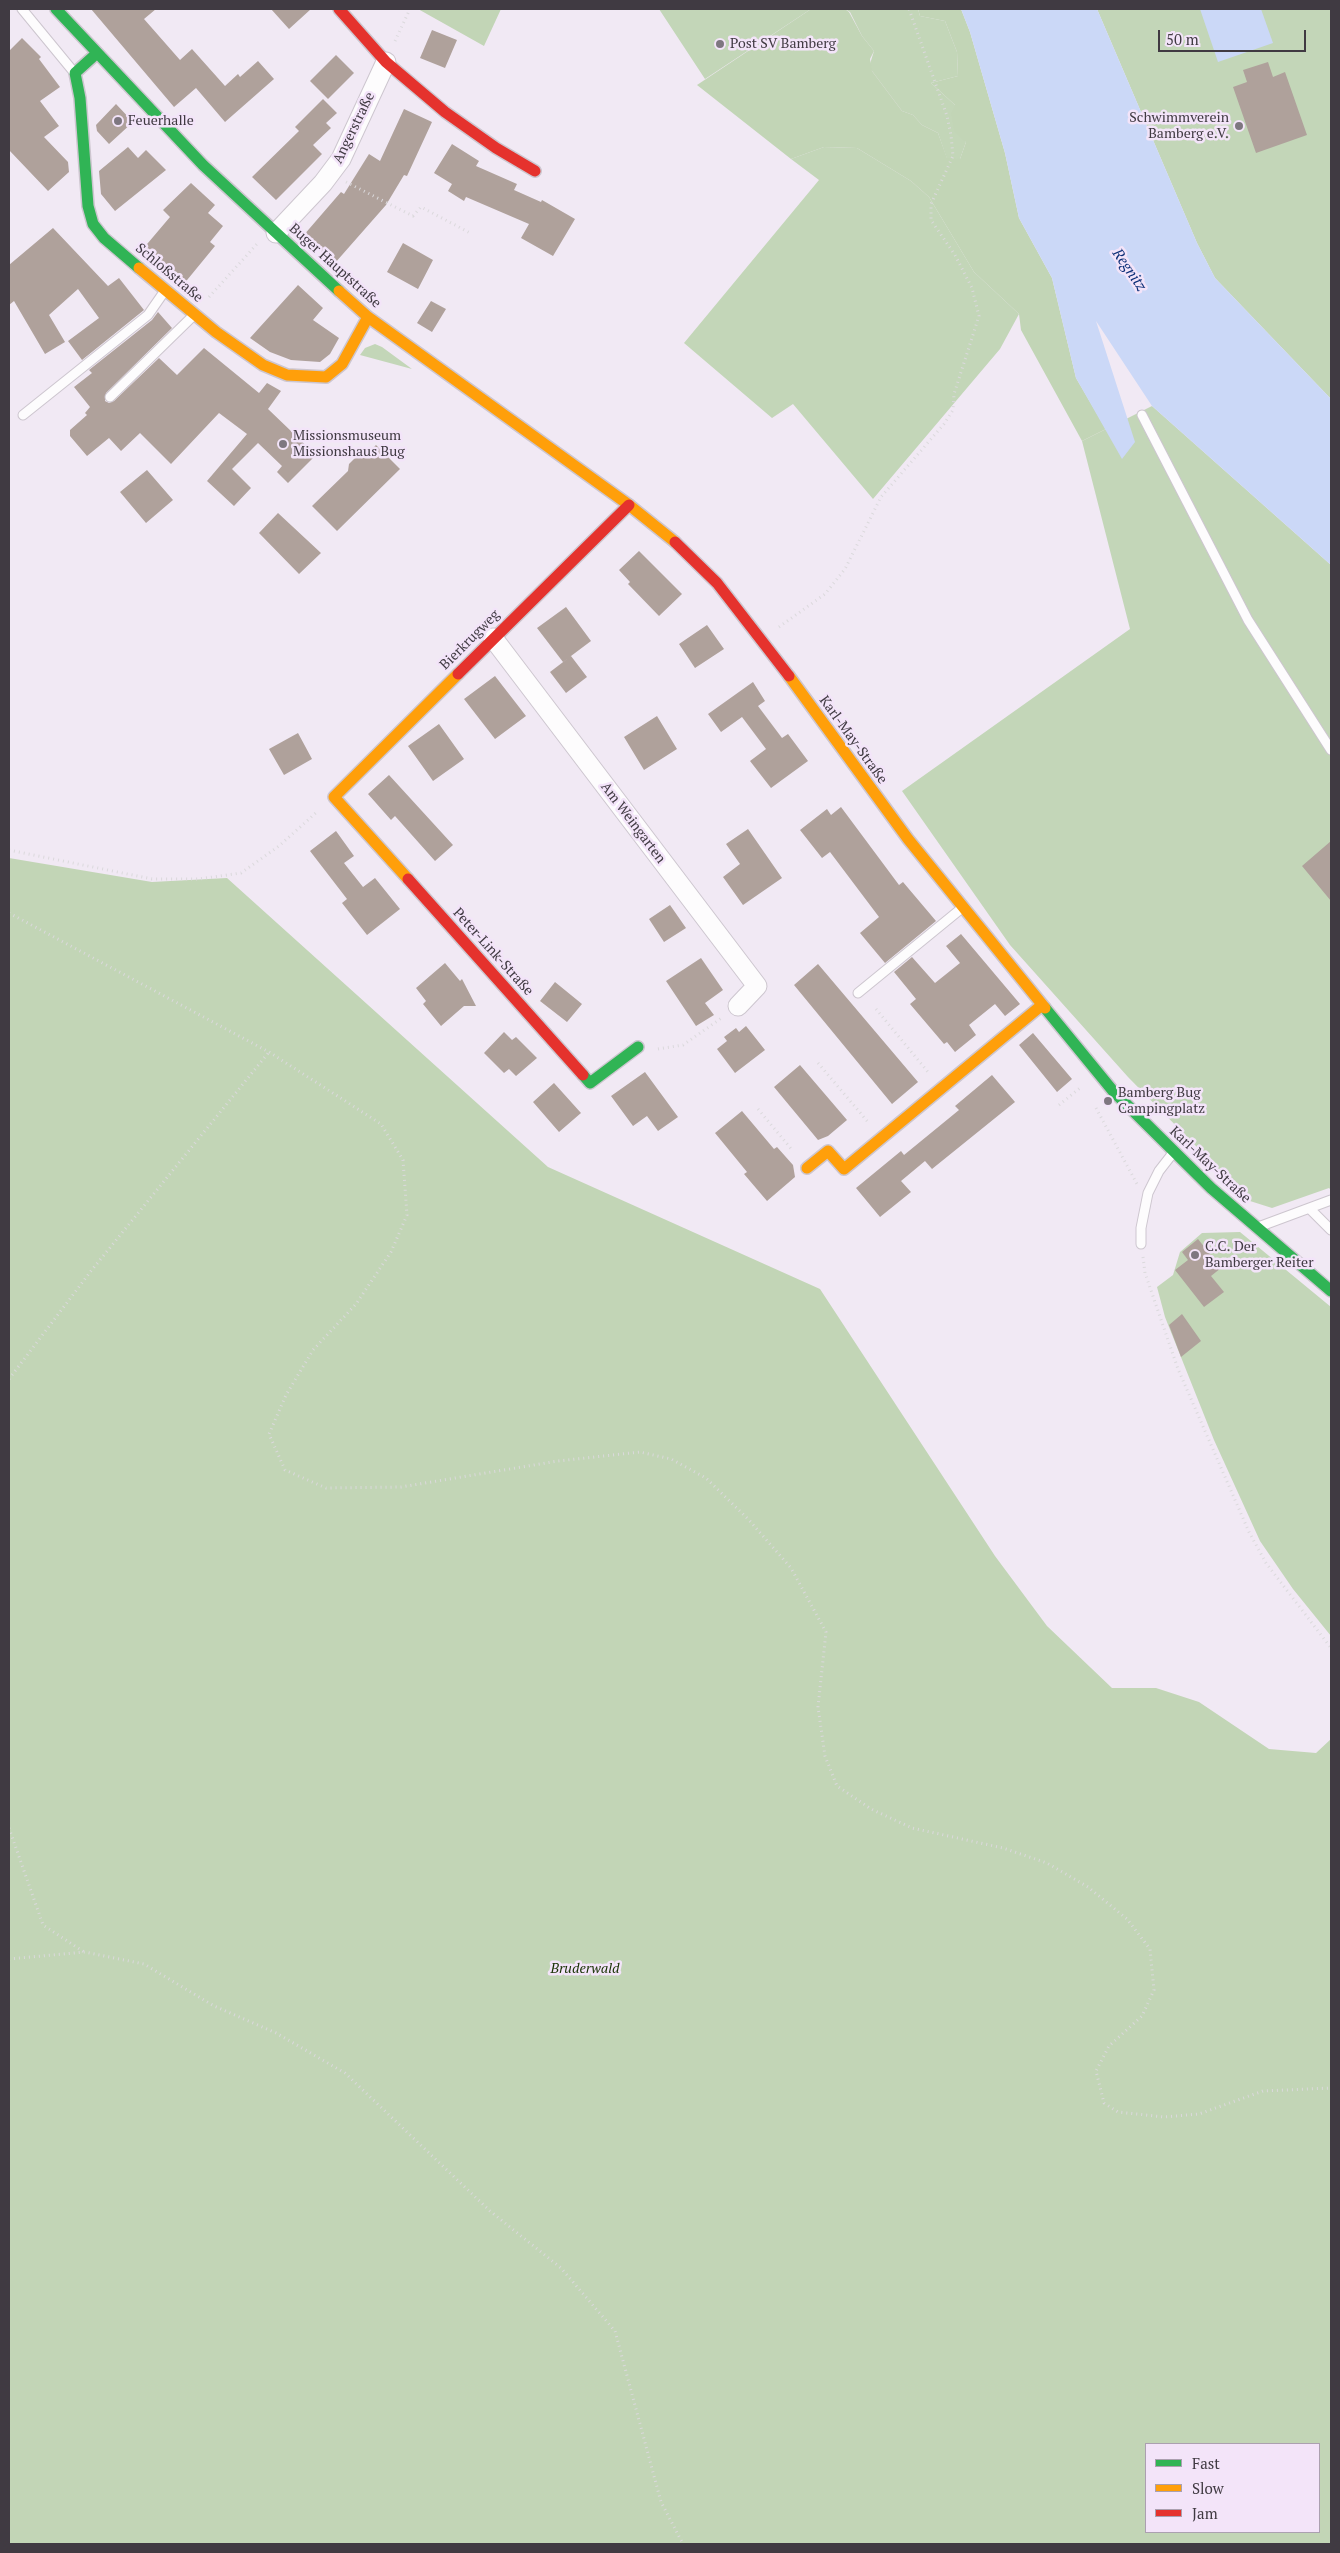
<!DOCTYPE html>
<meta charset="utf-8">
<style>
body{margin:0}
#map{position:relative;width:1340px;height:2553px;overflow:hidden;background:#f1e9f4;font-family:"PT Serif",serif}
canvas{display:block}
.frame{position:absolute;inset:0;border:10px solid #403a42;pointer-events:none}
.legend{position:absolute;left:1145px;top:2443px;width:175px;height:90px;box-sizing:border-box;background:#f3e4f9;border:1px solid #aba0b0;margin:0;padding:6px 9px;list-style:none;font-size:15px;color:#403a42}
.legend li{display:flex;align-items:center;gap:10px;height:25px}
.legend b{width:25px;border:1px solid #aba0b0}
.scale{position:absolute;left:1158px;top:30px;width:148px;height:22px;box-sizing:border-box;border:2px solid #403a42;border-top:0;padding-left:6px;font-size:15px;line-height:18px;white-space:nowrap;color:#403a42;-webkit-text-stroke:4px #f3e4f9;paint-order:stroke}
</style>
<div id="map">
<canvas width="1340" height="2553"></canvas>
<div class="frame"></div>
<ul class="legend">
<li><b style="height:6px;background:#30b455"></b>Fast</li>
<li><b style="height:6px;background:#ff9f0a"></b>Slow</li>
<li><b style="height:6px;background:#e5322d"></b>Jam</li>
</ul>
<div class="scale">50 m</div>
</div>
<script>
const g = document.querySelector('canvas').getContext('2d');
g.lineJoin = 'round';
function fill(path, color) {
  g.fillStyle = color;
  g.fill(path, 'evenodd');
}
function toPath(rows) {
  const path = new Path2D();
  for (const r of rows) {
    path.moveTo(r[0], r[1]);
    for (let i = 2; i < r.length; i += 2) path.lineTo(r[i], r[i + 1]);
  }
  return path;
}
function stroke(path, color, width, dash) {
  g.strokeStyle = color;
  g.lineWidth = width;
  g.lineCap = dash ? 'butt' : 'round';
  g.setLineDash(dash || []);
  g.stroke(path);
}
function write(font, color, halo, rows, align = 'center') {
  g.font = font + ' "PT Serif",serif';
  g.lineWidth = 5;
  g.setLineDash([]);
  g.textBaseline = 'middle';
  g.strokeStyle = halo;
  g.fillStyle = color;
  for (const [text, x, y, turn = 0] of rows) {
    g.save();
    g.translate(x, y);
    g.rotate((+turn || 0) * Math.PI / 180);
    g.textAlign = isNaN(turn) ? turn : align;
    if (halo) g.strokeText(text, 0, 0);
    g.fillText(text, 0, 0);
    g.restore();
  }
}
fill(toPath([
 [659,9,811,9,705,79],
 [845,9,918,9,920,16,945,21,957,52,958,76,931,83,955,105,966,142,960,159,947,159,938,133,922,125,913,115,902,111,869,67,874,51,862,36,850,12],
 [1097,9,1331,9,1331,399,1215,278,1197,243],
 [824,147,857,148,911,181,929,197,974,272,1019,314,1000,349,873,499,793,404,772,418,684,343,819,180,791,159],
 [375,344,382,347,412,369,360,355,365,348],
 [1152,406,1331,565,1331,1190,1329,1188,1272,1208,1250,1201,1128,1077,1010,945,902,791,1130,629,1082,441],
 [1240,1232,1331,1307,1331,1636,1293,1589,1260,1541,1214,1440,1165,1317,1157,1287,1173,1275,1180,1252,1202,1233]
]), '#c3d6b8');
fill(toPath([
 [418,9,501,9,484,46],
 [811,9,845,9,849,12,862,36,874,51,870,59,872,71,902,111,913,115,922,125,938,133,947,158,960,159,966,142,954,131,951,113,955,105,931,83,958,76,957,52,945,21,920,16,918,9,961,9,970,32,1005,153,1019,218,1052,278,1076,378,1106,429,1082,441,1021,330,1019,314,974,272,929,197,911,181,857,148,824,147,791,159,697,85],
 [9,858,152,882,227,878,548,1167,820,1289,995,1556,1047,1626,1112,1688,1156,1688,1199,1702,1269,1749,1316,1753,1331,1739,1331,2544,9,2544],
 [1146,2444,1319,2444,1319,2532,1146,2532]
]), '#c2d5b6');
fill(toPath([
 [961,9,1097,9,1197,243,1215,278,1331,399,1331,565,1152,406,1096,321,1135,442,1122,459,1076,378,1052,278,1019,218,1005,153,970,32],
 [1200,9,1261,9,1273,43,1218,62]
]), '#cbd8f7');
fill(toPath([
 [91,9,156,9,144,19,180,60,192,49,225,86,238,74,240,77,258,61,274,79,225,122,196,88,174,107],
 [271,9,311,9,289,29],
 [432,30,457,40,445,68,420,58],
 [22,38,41,57,39,59,60,87,40,101,59,126,44,137,68,162,69,172,48,191,9,150,9,51],
 [336,55,354,73,328,99,310,81],
 [1268,62,1273,77,1285,72,1307,135,1256,153,1233,87,1247,82,1243,70],
 [323,99,337,113,326,123,331,128,313,145,322,154,276,200,252,177,299,131,295,127],
 [116,104,133,122,109,144,97,131,96,125],
 [404,109,432,122,407,176,404,175,386,205,335,263,303,236,341,192,344,194,369,154,380,161],
 [452,144,479,161,476,166,517,184,514,190,541,202,542,200,575,219,553,256,521,238,529,224,466,197,464,201,448,191,452,184,434,173],
 [128,147,138,158,146,150,166,170,115,211,101,194,99,171],
 [191,183,215,205,208,213,223,226,210,242,215,246,183,285,142,250,170,217,163,210],
 [53,228,108,286,119,278,144,310,82,360,68,341,99,318,78,289,49,315,65,342,45,354,14,301,9,305,9,265],
 [403,243,433,260,418,289,387,272],
 [298,285,323,308,313,320,339,338,330,354,320,362,291,360,270,352,250,338],
 [431,301,446,309,432,332,417,323],
 [158,312,172,328,106,393,105,401,109,403,114,401,159,358,177,375,204,348,259,393,267,383,281,391,268,409,316,455,288,483,277,472,282,466,258,443,232,469,251,488,234,506,207,481,247,434,219,413,171,464,140,433,121,451,109,438,87,456,70,436,70,430,87,415,85,413,90,407,74,387,92,373,89,370,152,320],
 [376,445,400,469,337,531,312,506,348,471,349,464,357,456,364,456],
 [147,470,173,500,146,523,120,492],
 [278,513,321,553,299,574,259,533],
 [639,551,682,594,659,616,628,584,630,582,619,570],
 [566,607,591,641,563,662,537,628],
 [707,625,724,649,695,668,679,644],
 [571,656,587,677,566,693,550,672],
 [495,676,526,716,495,739,464,699],
 [753,682,765,701,758,706,782,738,788,734,808,761,771,788,750,761,766,749,742,717,721,732,708,714],
 [657,716,677,749,644,770,624,737],
 [439,724,464,759,433,781,408,746],
 [298,733,312,759,284,775,269,749],
 [389,775,453,845,435,861,395,816,391,820,368,794],
 [841,807,899,885,903,882,936,921,885,963,860,933,879,917,830,852,822,858,800,830,827,809,831,815],
 [748,829,782,878,743,905,723,877,740,864,726,844],
 [336,831,354,856,344,863,363,887,375,878,400,909,367,935,342,903,347,899,310,851],
 [1331,841,1331,901,1302,866],
 [670,905,686,928,664,942,649,919],
 [961,934,1020,1004,1005,1016,995,1004,969,1025,976,1035,955,1052,947,1042,944,1044,910,1004,916,999,894,972,912,957,935,983,960,963,946,946],
 [701,958,723,990,705,1003,714,1015,696,1026,666,981],
 [445,963,460,981,462,979,476,1006,464,1006,441,1026,423,1004,426,1001,416,988],
 [818,964,918,1082,892,1104,794,985],
 [555,982,582,1004,567,1022,540,1001],
 [746,1026,765,1050,735,1073,717,1049,727,1041,724,1037,736,1028,739,1032],
 [504,1032,512,1040,516,1037,537,1058,516,1076,509,1069,504,1073,484,1053],
 [1033,1033,1072,1079,1057,1092,1019,1045],
 [800,1065,847,1120,828,1136,818,1140,774,1087],
 [645,1072,678,1117,658,1131,647,1116,633,1126,611,1096],
 [992,1075,1015,1102,932,1169,925,1161,901,1181,911,1192,880,1217,856,1188,901,1151,904,1155,959,1110,955,1106],
 [554,1083,581,1113,559,1132,533,1102],
 [742,1111,774,1149,777,1147,793,1165,795,1177,767,1201,744,1174,747,1172,715,1133],
 [1198,1239,1221,1268,1211,1276,1224,1292,1204,1307,1175,1270,1188,1260,1182,1252],
 [1182,1314,1201,1341,1181,1357,1169,1325]
]), '#afa19b');
const lane = toPath([
 [22,9,73,71],
 [110,397,194,315],
 [23,415,148,315,164,292],
 [1142,415,1248,620,1331,750],
 [858,993,962,908],
 [1310,1209,1331,1230],
 [1261,1226,1331,1200],
 [1141,1244,1141,1228,1148,1193,1159,1171,1173,1153]
]);
const street = toPath([
 [276,233,323,183,341,159,386,62],
 [493,638,757,986,738,1006]
]);
const fast = toPath([
 [56,9,203,165,339,291],
 [96,54,75,73,80,98,88,206,93,224,104,238,139,268],
 [1045,1008,1113,1091,1211,1188,1331,1291],
 [583,1075,590,1083,638,1047]
]);
const slow = toPath([
 [139,268,216,332,263,365,287,375,326,377,342,364,368,317],
 [339,291,368,317,629,505,675,542],
 [789,676,908,839,1045,1008],
 [408,879,334,797,458,674],
 [807,1168,828,1151,844,1169,1042,1005]
]);
const jam = toPath([
 [339,9,386,62,445,112,496,148,535,171],
 [675,542,717,583,789,676],
 [458,674,629,505],
 [408,879,583,1075]
]);
stroke(lane, '#cdc6cf', 11);
stroke(street, '#cdc6cf', 21);
stroke(fast, '#cdc6cf', 14);
stroke(slow, '#cdc6cf', 14);
stroke(jam, '#cdc6cf', 14);
stroke(toPath([
 [395,41,410,9],
 [346,182,413,216,421,207,472,234],
 [209,297,257,244],
 [779,627,825,594,845,569,881,497,944,424,953,410,954,394,979,316,972,288,955,255,931,220,931,204,953,156,951,135,947,116,909,9],
 [9,850,152,879,199,879,241,873,279,846,318,811],
 [9,913,269,1052,381,1124,403,1160,407,1215,391,1252,356,1304,313,1350,286,1395,269,1434,285,1470,326,1488,401,1487,558,1461,640,1452,671,1459,706,1478,749,1520,791,1568,826,1632,818,1707,825,1756,837,1786,871,1809,912,1828,1003,1848,1047,1863,1088,1887,1127,1919,1150,1949,1154,1990,1142,2016,1109,2046,1096,2071,1104,2103,1118,2112,1164,2117,1199,2114,1263,2091,1331,2088],
 [876,1009,928,1072],
 [658,1049,683,1045,723,1017],
 [818,1063,868,1122],
 [1059,1105,1080,1088,1081,1090],
 [1096,1108,1137,1184],
 [758,1109,793,1151],
 [1143,1257,1145,1273,1178,1369,1249,1532,1266,1563,1331,1648],
 [9,1379,91,1271,269,1052],
 [9,1828,43,1925,84,1952],
 [9,1959,85,1952,144,1964,214,2006,276,2033,345,2073,490,2211,561,2268,615,2331,661,2502,683,2544]
]), '#dbd9dc', 3, [1, 4]);
stroke(lane, '#fdfcfd', 9);
stroke(street, '#fdfcfd', 19);
stroke(fast, '#30b455', 11);
stroke(slow, '#ff9f0a', 11);
stroke(jam, '#e5322d', 11);
for (const [x, y, r, color] of [
 [720,44,5,"#7e7780"],
 [118,121,5,"#7e7780"],
 [1239,126,5,"#7e7780"],
 [283,444,5,"#7e7780"],
 [1108,1101,5,"#7e7780"],
 [1195,1255,5,"#7e7780"]
]) {
  const dot = new Path2D();
  dot.arc(x, y, r, 0, 2 * Math.PI);
  g.fillStyle = color;
  g.fill(dot);
  stroke(dot, '#f3e4f9', 2);
}
write('14px', '#403a42', '#f3e4f9', [
 ["Post SV Bamberg",730,44],
 ["Schwimmverein",1229,118,"right"],
 ["Bamberg e.V.",1229,134,"right"],
 ["Feuerhalle",128,121],
 ["Missionsmuseum",293,436],
 ["Missionshaus Bug",293,452],
 ["Bamberg Bug",1118,1093],
 ["Campingplatz",1118,1109],
 ["C.C. Der",1205,1247],
 ["Bamberger Reiter",1205,1263]
], 'left');
write('14px', '#403a42', '#f3e4f9', [
 ["Angerstraße",354,128,-64],
 ["Buger Hauptstraße",335,266,42],
 ["Schloßstraße",169,273,40],
 ["Bierkrugweg",470,640,-45],
 ["Karl-May-Straße",853,740,54],
 ["Am Weingarten",633,823,53],
 ["Peter-Link-Straße",493,952,48],
 ["Karl-May-Straße",1210,1165,43]
]);
write('italic 14px', '#173102', '#f3e4f9', [
 ["Bruderwald",585,1969]
]);
write('italic 15px', '#0e3078', '#f3e4f9', [
 ["Regnitz",1129,270,55]
]);
</script>
